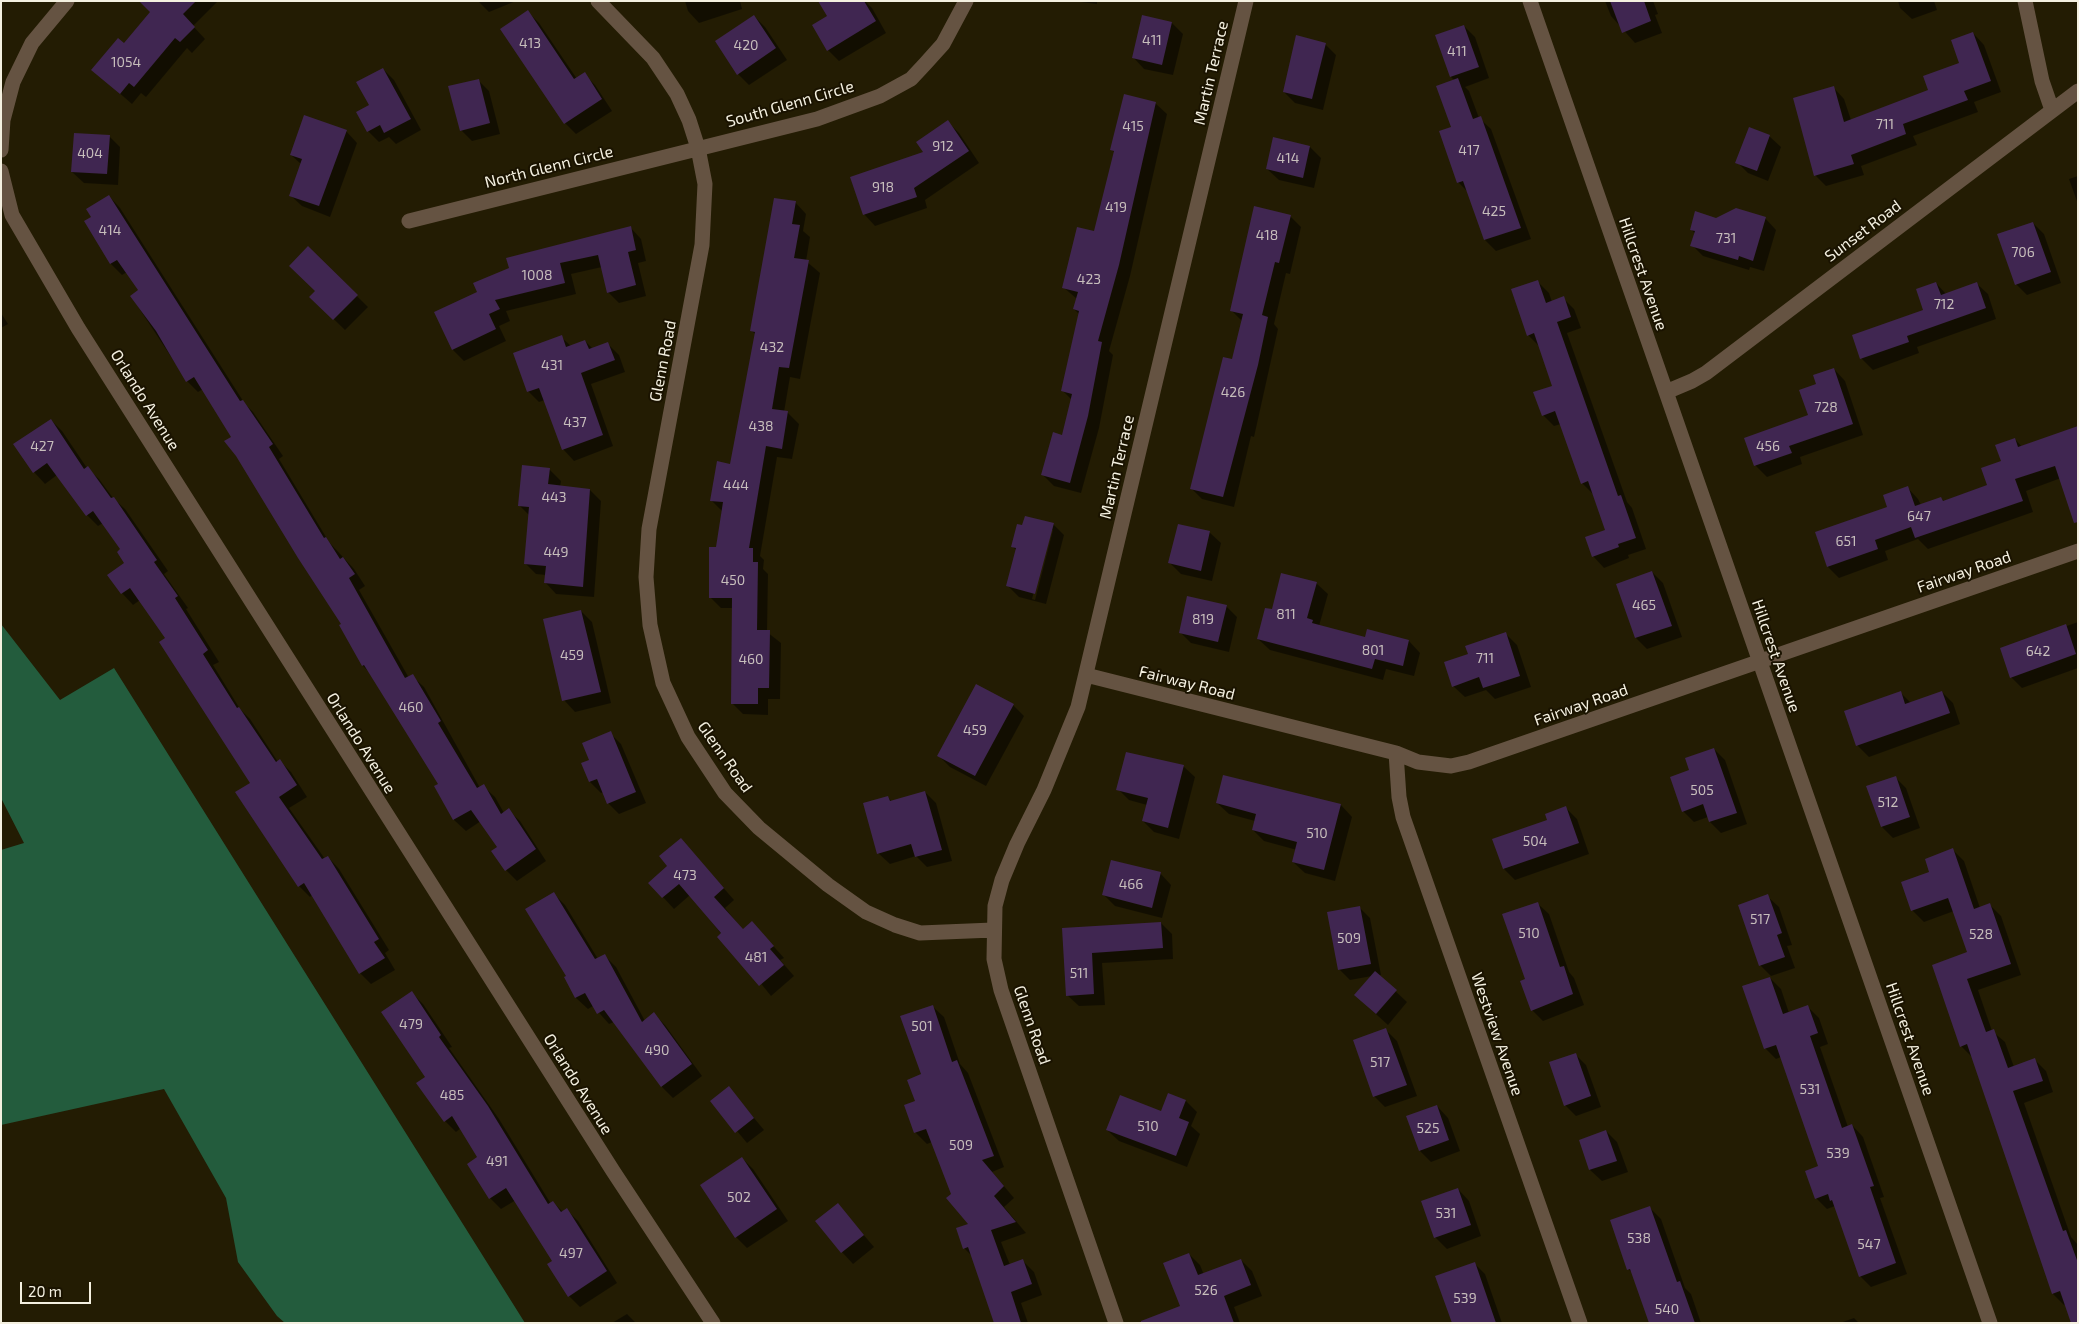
<!DOCTYPE html>
<style>
body{margin:0}
#map{position:relative;width:2079px;height:1324px;overflow:hidden;background:#231c03;font-family:"Exo 2",sans-serif}
canvas{display:block}
.frame{position:absolute;inset:0;border:2px solid #f4f0e0;pointer-events:none}
.scale{position:absolute;left:20px;top:1282px;width:71px;height:22px;box-sizing:border-box;border:2px solid #f4f0e0;border-top:0;padding-left:6px;font-size:15px;line-height:18px;white-space:nowrap;color:#f4f0e0;-webkit-text-stroke:4px #1a1300;paint-order:stroke}
</style>
<div id="map">
<canvas width="2079" height="1324"></canvas>
<div class="frame"></div>
<div class="scale">20 m</div>
</div>
<script>
const g = document.querySelector('canvas').getContext('2d');
g.lineJoin = 'round';
function fill(path, color) {
  g.fillStyle = color;
  g.fill(path, 'evenodd');
}
function toPath(rows) {
  const path = new Path2D();
  for (const r of rows) {
    path.moveTo(r[0], r[1]);
    for (let i = 2; i < r.length; i += 2) path.lineTo(r[i], r[i + 1]);
  }
  return path;
}
function stroke(path, color, width, dash) {
  g.strokeStyle = color;
  g.lineWidth = width;
  g.lineCap = dash ? 'butt' : 'round';
  g.setLineDash(dash || []);
  g.stroke(path);
}
function write(font, color, halo, rows, align = 'center') {
  g.font = font + ' "Exo 2",sans-serif';
  g.lineWidth = 4;
  g.setLineDash([]);
  g.textBaseline = 'middle';
  g.strokeStyle = halo;
  g.fillStyle = color;
  for (const [text, x, y, turn = 0] of rows) {
    g.save();
    g.translate(x, y);
    g.rotate((+turn || 0) * Math.PI / 180);
    g.textAlign = isNaN(turn) ? turn : align;
    if (halo) g.strokeText(text, 0, 0);
    g.fillText(text, 0, 0);
    g.restore();
  }
}
fill(toPath([
 [1,624,60,700,114,668,525,1323,285,1323,277,1316,238,1262,226,1198,164,1089,1,1125,1,850,24,843,1,798]
]), '#235c3d');
fill(toPath([
 [153,1,218,1,193,26,205,39,192,53,187,48,146,97,141,93,132,104,93,70,124,44,151,12],
 [478,1,516,1,489,12],
 [685,1,740,1,742,9,699,23,688,11],
 [854,1,865,1,872,8,886,33,839,61,828,50],
 [1073,1,1097,1,1097,4],
 [1605,1,1653,1,1658,14,1655,15,1662,33,1635,43,1611,16],
 [1898,1,1934,1,1937,10,1912,19,1900,8],
 [528,12,539,23,577,79,584,74,595,85,612,111,576,134,565,123],
 [754,16,765,27,787,60,749,85,738,74],
 [1143,16,1172,23,1183,34,1173,75,1144,69,1133,57],
 [1464,26,1475,37,1489,78,1465,87,1469,91,1479,118,1491,129,1531,239,1496,251,1485,240,1469,193,1458,182,1453,127,1455,81,1451,77],
 [1973,33,1984,45,2001,92,1974,102,1978,112,1913,136,1917,145,1861,166,1864,175,1826,186,1815,175,1833,87,1844,99,1851,120,1930,91,1961,64],
 [1325,44,1336,55,1323,110,1295,103,1284,92],
 [383,69,394,80,421,130,396,144,389,137,379,142,368,131,371,106],
 [478,80,489,91,500,134,472,141,461,130],
 [1155,103,1167,114,1130,276,1109,351,1113,355,1099,428,1081,493,1054,486,1043,475,1063,436,1072,400,1063,391,1079,314,1074,309,1077,299,1063,287,1095,233,1115,153,1112,150],
 [948,122,959,133,979,163,925,200,927,208,875,226,864,214,925,153],
 [346,131,357,143,330,217,302,206,290,195,301,164,291,155],
 [109,136,120,147,118,185,84,183,72,172],
 [1769,136,1781,147,1768,181,1748,173,1737,162],
 [1310,147,1321,158,1314,188,1279,180,1267,169],
 [2078,176,2078,204,2069,179],
 [109,196,120,208,245,404,253,412,283,456,279,459,329,542,354,569,365,586,359,590,409,678,412,676,424,687,480,788,483,786,495,797,504,813,508,810,520,821,546,861,517,881,506,870,498,847,481,821,466,831,454,820,435,787,440,784,371,674,363,666,343,624,233,437,203,389,198,392,187,381,131,296,139,291,127,272,122,275,111,264,86,221,92,218],
 [795,202,806,214,803,231,810,237,806,261,820,273,800,379,790,377,784,412,788,413,799,424,792,459,777,457,760,556,764,560,763,569,768,574,767,632,781,643,780,699,768,699,768,715,743,714,732,703,733,608,721,608,710,597,722,511,711,500,731,465,756,335,752,331],
 [1290,216,1301,227,1290,274,1286,273,1274,324,1278,329,1254,437,1251,436,1234,507,1202,499,1191,488,1233,360,1242,321,1231,310],
 [1765,218,1776,230,1764,271,1750,267,1749,270,1703,256,1692,245,1695,234,1691,229,1716,219],
 [2033,223,2044,234,2061,283,2027,295,2016,284],
 [630,227,641,239,646,261,638,263,646,296,619,303,608,292,602,267,571,274,576,294,506,311,510,321,499,326,506,341,464,361,453,350,436,313],
 [308,248,368,307,345,330,311,297,316,291],
 [1538,282,1549,293,1552,302,1563,298,1574,309,1581,328,1567,333,1627,502,1632,508,1646,549,1628,555,1629,558,1604,568,1593,556,1607,531,1593,494,1582,483,1561,424,1554,426,1543,415,1554,386,1539,346,1528,335],
 [1936,283,1946,294,1976,283,1988,294,1996,319,1917,347,1919,353,1873,370,1862,359,1854,335,1925,310],
 [1,313,8,324,1,328],
 [561,337,571,346,585,341,593,349,608,344,619,355,625,372,591,384,613,446,574,461,563,449,545,400,539,402,528,391],
 [1834,369,1845,381,1863,435,1800,457,1802,464,1767,477,1756,466,1746,439,1809,416,1817,385],
 [51,420,62,431,87,468,99,479,113,498,125,509,168,571,164,574,188,608,186,609,219,662,213,665,240,709,250,719,278,762,280,761,291,772,307,797,289,808,325,859,328,857,339,869,389,950,385,953,395,970,371,984,360,973,312,895,310,897,299,886,251,783,167,638,140,600,133,605,122,593,126,563,122,550,103,523,98,526,87,515,57,475,45,484,34,472],
 [2078,427,2061,478,2026,491,2033,512,1928,549,1918,539,1885,551,1888,560,1839,578,1828,567,1816,533,1889,508,1907,487,1918,499,1921,505,1941,498,1944,501,1988,485,2015,439,2022,447],
 [524,467,550,470,561,481,560,487,590,490,601,501,594,597,556,594,545,582,546,575,536,574,525,563,530,516,519,505],
 [1053,524,1064,535,1046,604,1019,597,1008,586,1017,551,1012,546,1023,527],
 [1050,530,1053,530,1035,600,1032,599],
 [1209,532,1221,543,1212,581,1181,574,1170,563],
 [1652,572,1663,583,1682,637,1647,649,1636,638],
 [1316,583,1328,594,1319,626,1365,639,1409,641,1420,653,1414,676,1386,669,1383,680,1270,650,1258,639,1273,610],
 [1226,606,1237,617,1229,652,1191,643,1180,632],
 [581,611,592,622,611,703,575,712,564,700],
 [2078,622,2078,668,2022,688,2011,677,2001,649],
 [1506,634,1517,645,1531,687,1495,699,1486,690,1465,697,1453,686,1470,655],
 [1942,692,1953,703,1960,724,1869,757,1858,746,1846,712,1901,693,1911,703],
 [1013,705,1024,716,986,786,950,767,939,756],
 [610,733,621,744,646,803,619,814,608,803,604,792,601,793,590,782,582,764,591,760],
 [1714,749,1725,760,1747,824,1721,833,1710,822,1708,817,1694,822,1683,811,1691,771],
 [1183,766,1195,777,1179,839,1154,832,1143,821,1147,805,1129,800,1118,789],
 [1895,777,1906,788,1920,828,1893,838,1882,827],
 [925,792,936,803,952,861,927,867,916,856,890,864,878,853,888,797,892,802],
 [1217,803,1341,805,1352,817,1335,881,1305,873,1293,862,1297,850,1264,841,1253,830,1255,821,1229,814],
 [1566,808,1577,819,1589,854,1515,880,1504,869,1494,840,1548,821],
 [681,839,734,900,725,908,743,930,752,922,784,958,780,960,794,976,771,996,690,895,674,909,650,883,669,867],
 [1953,850,1964,861,1980,908,1990,905,2001,916,2021,975,1978,990,1992,1031,2005,1042,2014,1067,2035,1060,2046,1071,2053,1092,2024,1103,2071,1237,2078,1245,2078,1323,2066,1304,2064,1305,2053,1294,1973,1058,1961,1046,1969,953,1954,911,1924,922,1912,910,1931,873],
 [1160,873,1171,885,1162,918,1115,906,1104,895],
 [554,894,565,905,598,959,605,956,616,967,645,1021,654,1014,665,1025,702,1076,673,1098,662,1087,614,1022,609,1024,593,1006,588,1009,576,998,566,977,567,976],
 [1767,896,1779,907,1792,945,1787,946,1795,968,1771,976,1760,965],
 [1537,903,1549,914,1569,972,1574,978,1584,1005,1543,1021,1532,1010,1527,980],
 [1359,907,1370,918,1381,975,1378,975,1407,1002,1388,1025,1367,1006,1372,976,1350,980,1339,969],
 [1161,923,1172,934,1173,959,1102,963,1105,1005,1079,1006,1067,995,1063,930],
 [1770,978,1781,989,1789,1013,1808,1007,1819,1018,1828,1044,1820,1047,1848,1127,1852,1125,1863,1137,1884,1197,1880,1198,1907,1274,1871,1287,1860,1276,1835,1206,1827,1209,1816,1198,1819,1167,1781,1057,1776,1059,1765,1048],
 [412,993,423,1004,452,1047,449,1048,499,1119,551,1204,553,1202,563,1212,567,1210,578,1221,617,1283,580,1307,569,1296,554,1261,516,1200,501,1209,490,1198,479,1158,461,1128,456,1132,445,1121,426,1077],
 [932,1006,944,1017,960,1064,968,1073,1004,1167,992,1172,1014,1198,1004,1207,1026,1233,1001,1242,1010,1265,1023,1261,1034,1272,1042,1295,1021,1303,1028,1323,996,1323,973,1257,964,1248,970,1225,952,1195,932,1142,927,1144,915,1132,916,1102],
 [1386,1030,1397,1041,1417,1096,1385,1107,1374,1096],
 [1575,1054,1586,1065,1601,1107,1576,1116,1565,1105],
 [729,1088,764,1130,747,1143,712,1101],
 [1186,1101,1197,1112,1191,1126,1200,1134,1187,1167,1119,1141,1107,1130,1162,1113],
 [1437,1106,1448,1118,1460,1151,1431,1162,1420,1151],
 [1606,1131,1617,1142,1628,1172,1602,1181,1590,1170,1580,1140],
 [742,1158,753,1169,788,1221,747,1248,736,1237,702,1186],
 [1458,1189,1469,1201,1481,1236,1447,1249,1435,1237],
 [838,1205,874,1247,853,1264,842,1252],
 [1650,1208,1661,1219,1685,1288,1691,1294,1701,1323,1651,1323,1634,1274,1628,1269],
 [1189,1254,1200,1265,1204,1275,1241,1260,1252,1271,1262,1296,1234,1307,1240,1323,1175,1323,1182,1307],
 [1474,1263,1485,1274,1502,1323,1453,1323],
 [627,1314,636,1323,612,1323],
 [1854,1318,1859,1323,1840,1323]
]), '#0007');
fill(toPath([
 [139,1,196,1,183,14,195,27,180,42,175,38,134,87,129,83,120,94,91,70,118,38,124,43,150,12],
 [818,1,864,1,876,21,827,51,812,25,827,16],
 [1610,1,1644,1,1651,21,1622,33],
 [528,10,574,79,585,72,602,99,564,124,500,29],
 [754,15,776,48,737,75,715,41],
 [1142,15,1172,22,1162,65,1132,58],
 [1464,25,1479,67,1450,77,1435,35],
 [1973,32,1991,81,1964,91,1968,100,1903,124,1906,134,1851,155,1854,164,1814,176,1793,98,1834,86,1844,122,1928,90,1923,76,1959,63,1951,40],
 [1296,35,1326,43,1312,99,1283,92],
 [383,68,411,119,384,133,380,125,367,132,356,112,369,105,356,82],
 [1458,78,1473,119,1481,116,1521,228,1484,240,1463,181,1457,183,1439,131,1451,127,1436,86],
 [479,79,490,123,460,131,448,86],
 [1124,94,1156,102,1119,265,1098,341,1102,342,1088,416,1070,483,1041,475,1053,432,1062,435,1072,394,1061,391,1079,311,1073,309,1078,292,1062,288,1077,227,1094,231,1114,151,1110,150],
 [304,115,347,130,319,206,289,196,302,159,290,155],
 [948,120,969,151,914,188,917,197,863,215,850,177,923,152,916,142],
 [1749,127,1770,135,1757,171,1735,163],
 [74,133,110,135,107,174,71,172],
 [1273,137,1310,146,1303,178,1266,169],
 [109,195,240,401,243,400,273,444,269,447,324,538,326,537,340,559,343,557,355,574,349,578,405,678,413,674,441,721,438,723,477,788,484,784,501,814,509,808,536,849,505,871,491,851,497,847,471,810,453,820,434,786,438,784,364,665,362,666,339,625,341,624,298,558,236,456,224,441,231,437,194,377,186,382,156,331,130,296,138,290,117,260,110,264,84,221,91,217,86,209],
 [774,198,796,201,792,224,800,225,794,258,809,260,789,368,779,367,772,409,788,411,782,449,766,446,749,548,753,548,753,562,758,562,757,630,770,630,769,688,758,688,758,704,731,704,732,598,709,598,709,547,716,547,723,502,710,501,717,461,730,464,755,332,750,331],
 [1254,206,1291,215,1279,263,1275,262,1262,315,1268,317,1258,365,1223,497,1190,489,1223,357,1232,359,1243,314,1230,311],
 [1736,208,1766,217,1753,261,1739,256,1738,260,1690,246,1695,231,1690,230,1695,211,1716,218],
 [2033,222,2051,272,2015,285,1997,234],
 [631,226,636,250,628,252,636,285,607,293,598,255,560,263,565,283,495,300,500,309,489,314,496,329,452,350,434,312,477,292,473,283,509,268,506,258],
 [308,246,358,295,333,320,309,297,315,291,289,266],
 [1538,280,1546,303,1564,296,1571,317,1557,322,1618,496,1621,495,1636,538,1618,544,1619,547,1592,557,1585,537,1605,530,1588,481,1581,484,1555,411,1542,416,1533,392,1552,386,1534,333,1527,336,1511,289],
 [1936,282,1941,295,1977,282,1986,308,1907,336,1909,342,1860,359,1852,335,1923,310,1916,289],
 [562,335,566,347,585,340,589,349,608,342,615,360,581,373,603,435,562,450,539,388,527,392,513,353],
 [1834,368,1853,424,1789,446,1792,453,1754,466,1744,438,1808,415,1799,390,1816,384,1813,375],
 [51,419,84,469,88,466,111,498,114,497,157,560,154,562,178,596,175,598,208,650,203,654,237,708,239,707,276,762,280,759,297,785,279,797,322,859,328,856,379,939,374,942,385,958,359,974,304,883,298,887,235,792,250,783,159,642,165,638,130,588,121,594,107,575,124,563,117,552,120,549,93,511,86,516,47,463,33,473,13,444],
 [2078,426,2078,522,2074,523,2055,466,2015,479,2023,501,1915,538,1911,527,1875,540,1878,549,1827,567,1815,532,1887,507,1883,495,1908,486,1915,506,1941,497,1943,501,1987,485,1981,468,2001,461,1995,445,2015,438,2018,447],
 [522,465,550,468,548,484,590,489,583,587,544,583,546,566,524,564,529,507,518,506],
 [1025,516,1054,523,1035,594,1006,586,1016,548,1011,547,1017,524,1022,525],
 [1178,524,1210,531,1201,571,1168,563],
 [1652,571,1672,626,1635,638,1616,584],
 [1281,573,1317,582,1307,618,1313,620,1312,623,1365,637,1367,629,1409,640,1403,666,1375,659,1372,669,1257,639,1265,608,1272,609],
 [1187,596,1227,605,1218,642,1179,633],
 [581,610,601,692,562,701,543,619],
 [2066,624,2076,654,2010,678,2000,648],
 [1506,632,1520,676,1483,688,1479,677,1452,687,1444,662,1468,654,1465,646],
 [976,684,1014,704,975,776,937,756],
 [1901,691,1905,704,1942,691,1950,713,1856,746,1844,711],
 [611,731,636,792,607,804,597,779,589,782,581,763,589,760,582,743],
 [1714,748,1737,813,1709,822,1703,804,1682,812,1670,777,1689,770,1685,758],
 [1126,752,1184,765,1168,828,1142,821,1148,798,1116,790],
 [1223,775,1341,804,1324,870,1292,862,1297,842,1252,830,1256,814,1216,803],
 [1896,776,1910,817,1881,827,1866,786],
 [925,791,942,850,915,857,911,844,877,854,863,803,888,796,890,801],
 [1566,806,1579,843,1503,869,1492,839,1547,820,1545,814],
 [681,838,724,888,714,897,743,929,752,921,774,946,770,949,784,965,759,986,717,937,721,933,679,884,662,898,648,883,667,866,659,856],
 [1953,848,1974,909,1990,903,2011,964,1967,979,1986,1032,1994,1029,2008,1068,2035,1058,2043,1081,2013,1091,2063,1231,2066,1230,2078,1263,2078,1323,2071,1323,2060,1291,2052,1294,1967,1044,1960,1047,1932,965,1967,952,1948,898,1911,911,1901,882,1929,872,1925,859],
 [1111,860,1161,872,1152,908,1102,895],
 [554,892,595,959,605,954,642,1022,654,1012,692,1064,661,1087,604,1010,597,1014,585,993,575,998,564,977,566,976,525,909],
 [1768,894,1782,933,1777,935,1785,957,1759,966,1738,905],
 [1538,902,1560,967,1564,966,1573,994,1531,1011,1520,981,1525,979,1502,914],
 [1360,906,1371,964,1338,970,1327,912],
 [1161,922,1163,948,1092,953,1094,994,1066,996,1062,928],
 [1375,971,1397,990,1376,1014,1354,995],
 [1770,977,1783,1014,1808,1005,1818,1033,1810,1036,1842,1128,1852,1124,1874,1186,1870,1187,1896,1263,1859,1277,1832,1200,1830,1201,1828,1194,1815,1199,1805,1171,1818,1166,1776,1045,1764,1049,1742,986],
 [412,991,441,1035,439,1037,488,1106,548,1204,553,1201,561,1212,567,1208,607,1271,568,1297,547,1264,552,1261,506,1188,489,1199,467,1164,477,1157,452,1116,444,1122,416,1083,425,1077,381,1012],
 [933,1005,952,1062,957,1060,994,1156,982,1160,1004,1186,994,1196,1016,1222,991,1230,1004,1266,1023,1259,1032,1284,1011,1292,1021,1323,994,1323,968,1247,963,1249,956,1228,968,1224,946,1198,951,1194,926,1129,914,1133,904,1105,915,1101,907,1080,921,1074,900,1016],
 [1386,1028,1407,1085,1373,1097,1353,1040],
 [1576,1053,1591,1096,1564,1106,1549,1062],
 [729,1086,754,1118,735,1133,710,1101],
 [1168,1093,1186,1100,1179,1118,1189,1122,1176,1156,1106,1130,1120,1095,1161,1111],
 [1437,1105,1449,1140,1419,1151,1406,1116],
 [1606,1130,1617,1161,1589,1170,1579,1140],
 [742,1157,777,1209,735,1238,700,1185],
 [1458,1188,1471,1225,1434,1238,1421,1201],
 [838,1203,864,1235,841,1253,815,1221],
 [1650,1206,1677,1282,1680,1281,1695,1323,1649,1323,1630,1269,1627,1270,1610,1220],
 [1189,1253,1198,1275,1241,1259,1251,1285,1224,1296,1234,1323,1141,1323,1141,1321,1180,1306,1163,1263],
 [1475,1262,1496,1323,1452,1323,1435,1276]
]), '#402651');
stroke(toPath([
 [598,1,653,58,677,94,689,120,698,148,705,184,702,245,649,529,646,577,650,625,663,683,688,737,725,793,759,828,828,885,866,912,895,925,920,933,993,930],
 [1530,1,1990,1323],
 [2025,1,2042,81,2052,110],
 [1,150,3,120,13,82,32,43,67,1],
 [1,171,12,215,78,328,613,1171,713,1323],
 [409,221,817,119,880,96,911,79,925,64,943,44,966,1],
 [1666,392,1692,381,1706,373,2078,91],
 [1086,675,1396,753,1418,762,1451,766,1469,762,2078,551],
 [1396,753,1399,797,1403,817,1580,1323],
 [1116,1323,1001,990,994,959,995,906,1002,880,1017,844,1044,790,1078,707,1246,1]
]), '#655342', 15);
write('14px', '#c7bebc', null, [
 ["411",1152,40],
 ["413",530,43],
 ["420",746,45],
 ["411",1457,51],
 ["1054",126,62],
 ["711",1885,124],
 ["415",1133,126],
 ["912",943,146],
 ["417",1469,150],
 ["404",90,153],
 ["414",1288,158],
 ["918",883,187],
 ["419",1116,207],
 ["425",1494,211],
 ["414",110,230],
 ["418",1267,235],
 ["731",1726,238],
 ["706",2023,252],
 ["1008",537,275],
 ["423",1089,279],
 ["712",1944,304],
 ["432",772,347],
 ["431",552,365],
 ["426",1233,392],
 ["728",1826,407],
 ["437",575,422],
 ["438",761,426],
 ["427",42,446],
 ["456",1768,446],
 ["444",736,485],
 ["443",554,497],
 ["647",1919,516],
 ["651",1846,541],
 ["449",556,552],
 ["450",733,580],
 ["465",1644,605],
 ["811",1286,614],
 ["819",1203,619],
 ["801",1373,650],
 ["642",2038,651],
 ["459",572,655],
 ["711",1485,658],
 ["460",751,659],
 ["460",411,707],
 ["459",975,730],
 ["505",1702,790],
 ["512",1888,802],
 ["510",1317,833],
 ["504",1535,841],
 ["473",685,875],
 ["466",1131,884],
 ["517",1760,919],
 ["510",1529,933],
 ["528",1981,934],
 ["509",1349,938],
 ["481",756,957],
 ["511",1079,973],
 ["479",411,1024],
 ["501",922,1026],
 ["490",657,1050],
 ["517",1380,1062],
 ["531",1810,1089],
 ["485",452,1095],
 ["510",1148,1126],
 ["525",1428,1128],
 ["509",961,1145],
 ["539",1838,1153],
 ["491",497,1161],
 ["502",739,1197],
 ["531",1446,1213],
 ["538",1639,1238],
 ["547",1869,1244],
 ["497",571,1253],
 ["526",1206,1290],
 ["539",1465,1298],
 ["540",1667,1309]
]);
write('16px', '#f4f0e0', '#1a1300', [
 ["Martin Terrace",1211,73,-77],
 ["South Glenn Circle",790,104,-16],
 ["North Glenn Circle",549,167,-14],
 ["Sunset Road",1863,231,-37],
 ["Hillcrest Avenue",1643,274,71],
 ["Glenn Road",663,361,-79],
 ["Orlando Avenue",145,400,58],
 ["Martin Terrace",1117,467,-77],
 ["Fairway Road",1964,572,-19],
 ["Hillcrest Avenue",1776,656,71],
 ["Fairway Road",1187,683,14],
 ["Fairway Road",1581,705,-19],
 ["Orlando Avenue",361,743,58],
 ["Glenn Road",725,757,55],
 ["Glenn Road",1032,1025,71],
 ["Westview Avenue",1497,1034,71],
 ["Hillcrest Avenue",1910,1039,71],
 ["Orlando Avenue",578,1084,58]
]);
</script>
